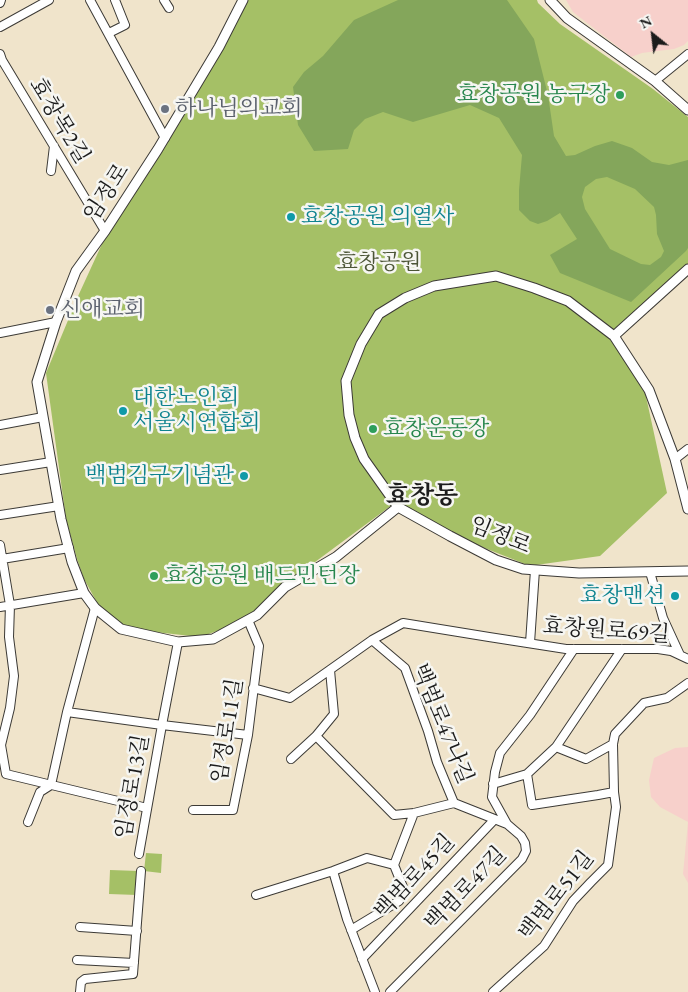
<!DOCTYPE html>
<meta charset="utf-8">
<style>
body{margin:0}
#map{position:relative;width:688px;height:992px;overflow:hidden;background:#f0e4cb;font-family:"EB Garamond",serif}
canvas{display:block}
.north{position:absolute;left:628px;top:10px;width:50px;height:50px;-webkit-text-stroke:4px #f6f6f2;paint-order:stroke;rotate:331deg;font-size:14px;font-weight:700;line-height:20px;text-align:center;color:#1c1c1c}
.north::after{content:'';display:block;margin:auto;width:18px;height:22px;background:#1c1c1c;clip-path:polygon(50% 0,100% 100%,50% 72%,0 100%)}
</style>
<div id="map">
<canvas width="688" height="992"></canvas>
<div class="north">N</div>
</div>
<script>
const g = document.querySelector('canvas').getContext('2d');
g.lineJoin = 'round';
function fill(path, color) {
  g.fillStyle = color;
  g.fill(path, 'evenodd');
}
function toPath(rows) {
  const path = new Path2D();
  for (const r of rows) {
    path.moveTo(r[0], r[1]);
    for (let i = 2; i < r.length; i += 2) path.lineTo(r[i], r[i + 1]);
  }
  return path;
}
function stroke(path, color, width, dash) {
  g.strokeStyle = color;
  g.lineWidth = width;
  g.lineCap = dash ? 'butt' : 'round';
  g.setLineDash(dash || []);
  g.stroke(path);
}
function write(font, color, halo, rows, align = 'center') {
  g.font = font + ' "EB Garamond","Noto Serif KR",serif';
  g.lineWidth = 5;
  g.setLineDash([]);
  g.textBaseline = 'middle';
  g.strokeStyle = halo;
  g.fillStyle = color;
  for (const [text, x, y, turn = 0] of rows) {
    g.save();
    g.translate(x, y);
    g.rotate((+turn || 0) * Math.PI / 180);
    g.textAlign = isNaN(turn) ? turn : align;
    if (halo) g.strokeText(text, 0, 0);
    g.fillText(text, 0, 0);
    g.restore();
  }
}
fill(toPath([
 [566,0,688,0,688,41,684,45,674,49,642,53,631,57,573,12],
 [688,747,688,883,683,874,688,822,660,807,651,797,649,780,654,758,675,748]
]), '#f7d0cb');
fill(toPath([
 [248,0,537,0,538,3,560,24,653,89,688,117,688,265,610,337,645,392,667,493,600,556,536,565,525,564,487,549,392,505,284,585,255,612,231,626,200,637,155,632,124,626,99,606,84,579,77,559,66,519,46,373,79,294,107,233,162,152,224,48],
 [146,853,162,854,161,873,144,871],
 [110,870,139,871,137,895,109,894]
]), '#a5c066');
fill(toPath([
 [398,0,507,0,534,39,548,95,554,136,566,156,575,155,595,146,612,141,632,148,652,162,669,165,688,160,688,248,686,251,631,302,560,273,550,255,577,239,560,213,547,221,538,224,530,221,519,210,519,190,522,155,499,118,470,105,413,122,383,112,365,119,354,130,348,149,314,151,298,125,293,87,304,72,323,56,354,20],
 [607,177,635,189,654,207,656,215,657,234,664,251,661,257,650,265,641,264,610,249,585,209,582,197,585,187,596,179]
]), '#84a65b');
const minor = toPath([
 [90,0,165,138],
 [164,0,169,8],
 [0,3,1,0],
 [0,27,49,0],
 [109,33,125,25,115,0],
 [0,54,2,60,105,231],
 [655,81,688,54],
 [51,171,54,146],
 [0,333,56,322],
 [0,425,43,417],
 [675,459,688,449],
 [0,470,51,462],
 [0,515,59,506],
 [0,545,10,605,9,637,14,676,10,708,1,745,6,774,147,808],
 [2,559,69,548],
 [650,572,663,618,680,655],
 [0,607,84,593],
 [372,640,405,668,428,731,437,762,454,803],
 [530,643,535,570],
 [253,688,290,698,372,640,403,623,489,637,566,649,658,649,671,651,688,659],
 [67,712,162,725,248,735],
 [316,736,394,815,414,813,454,803,507,824],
 [556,747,586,759,613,744],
 [291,759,316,736,334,714,330,670],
 [527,774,532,805,598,795,614,792],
 [493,784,527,774,556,747,622,649],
 [193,810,233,810,248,735,259,646,248,620],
 [28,822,40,792,51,785,67,712,95,608],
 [139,854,162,725,178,642],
 [394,865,414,813],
 [333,871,347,919,375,992],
 [256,895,333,871,367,858,394,865,405,892,399,901,351,930],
 [80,927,137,931],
 [362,959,494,820],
 [77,960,134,963],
 [80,992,81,982,85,979,133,974,141,871],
 [390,992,522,859,526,851,525,843,521,836,507,824,492,797,495,772,500,753,530,715,574,649],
 [493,992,544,946,573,901,591,882,608,865,616,807,614,792,613,744,615,734,644,703,667,698,688,683]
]);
const tertiary = toPath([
 [243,0,219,47,158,149,105,231,76,271,56,322,37,382,61,519,72,562,84,593,95,608,121,629,178,642,213,639,257,615,285,587,336,557,398,507,450,536,496,560,523,569,579,573,688,571],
 [550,0,567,18,655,81,688,110],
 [688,269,614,336,649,390,675,459,688,509],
 [398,507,364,459,355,438,349,415,346,381,361,344,379,314,405,298,434,286,496,276,534,288,568,301,614,336]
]);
stroke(minor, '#3c3a36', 10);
stroke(tertiary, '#3c3a36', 11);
stroke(minor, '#fff', 8);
stroke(tertiary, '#fff', 9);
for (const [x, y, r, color] of [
 [620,95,5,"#2e9e5b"],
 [165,109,5,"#6b7280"],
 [291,217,5,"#0f9aa8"],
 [50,310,5,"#6b7280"],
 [123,411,5,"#0f9aa8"],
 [373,429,5,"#2e9e5b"],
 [244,476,5,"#0f9aa8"],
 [154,576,5,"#2e9e5b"],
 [675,596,5,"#0f9aa8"]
]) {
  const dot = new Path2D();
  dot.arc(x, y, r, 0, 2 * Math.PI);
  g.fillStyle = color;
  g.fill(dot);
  stroke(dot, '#f6f6f2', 2);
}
write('22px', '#27864d', '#f6f6f2', [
 ["효창공원 농구장",610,95,"right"],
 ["효창운동장",383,429],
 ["효창공원 배드민턴장",164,576]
], 'left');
write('22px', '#5b616d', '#f6f6f2', [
 ["하나님의교회",175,109],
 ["신애교회",60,310]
], 'left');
write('22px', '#1c1c1c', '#f6f6f2', [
 ["효창목2길",59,121,59],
 ["임정로",107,193,-57],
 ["임정로",500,536,22],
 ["효창원로69길",606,631,4],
 ["백범로47나길",442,724,68],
 ["임정로11길",228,731,-81],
 ["임정로13길",133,787,-80],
 ["백범로45길",415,877,-47],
 ["백범로47길",466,889,-46],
 ["백범로51길",557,896,-52]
]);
write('22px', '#0d838f', '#f6f6f2', [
 ["효창공원 의열사",301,217],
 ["대한노인회",133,398],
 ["서울시연합회",133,423],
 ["백범김구기념관",234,476,"right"],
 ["효창맨션",665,596,"right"]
], 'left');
write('22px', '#4c5536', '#f6f6f2', [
 ["효창공원",379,263]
]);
write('bold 25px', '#1c1c1c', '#f6f6f2', [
 ["효창동",422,496]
]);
</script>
